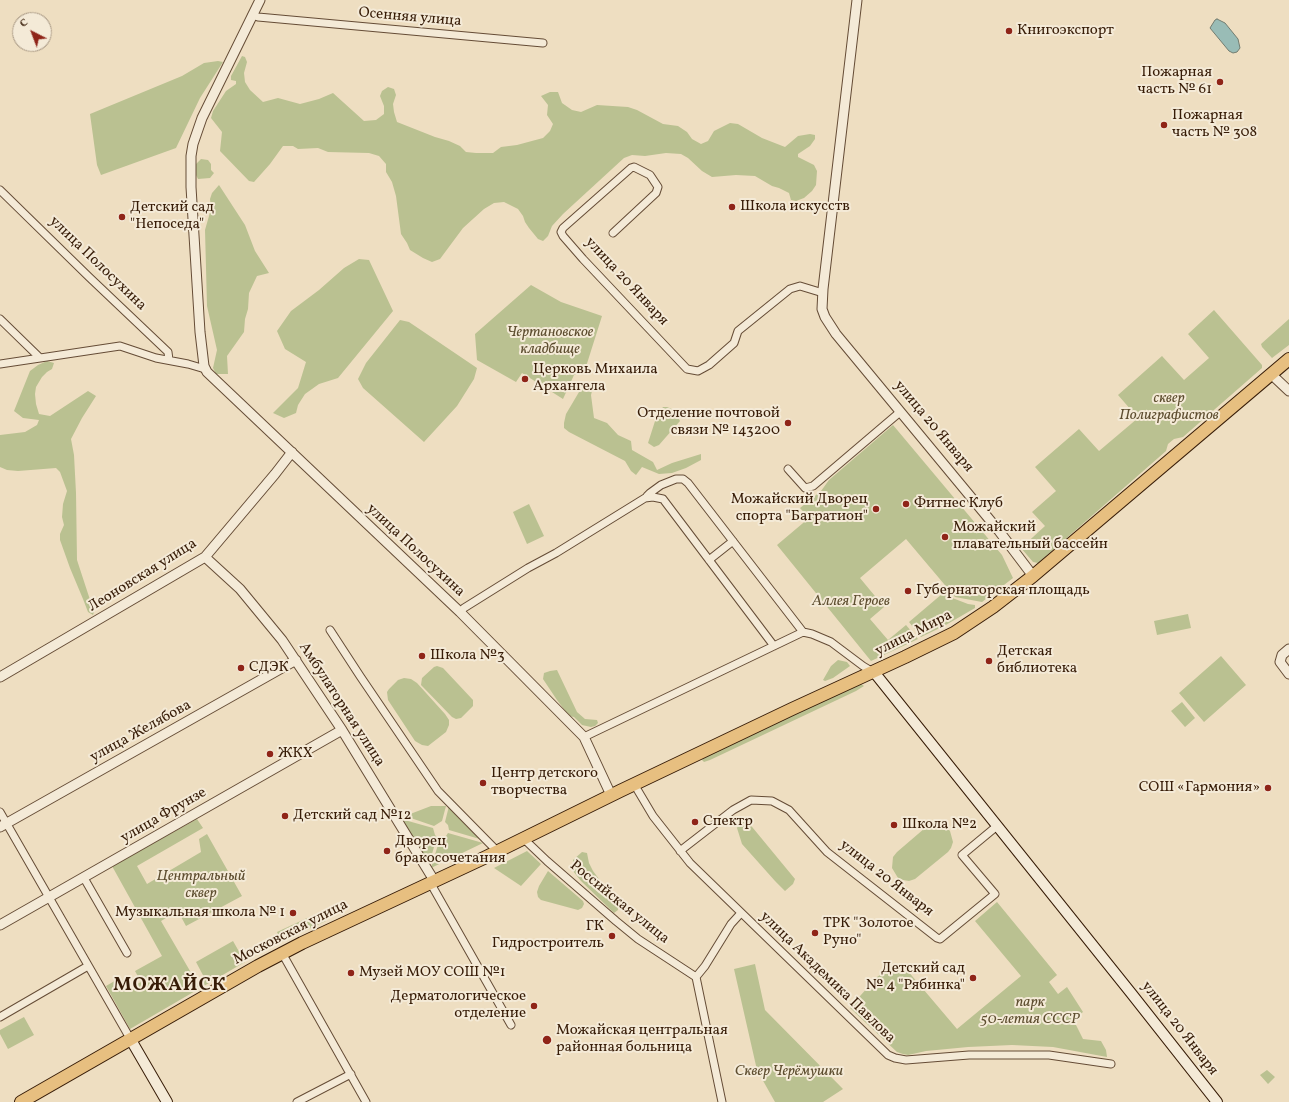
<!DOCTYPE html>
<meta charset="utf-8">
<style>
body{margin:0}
#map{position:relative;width:1289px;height:1102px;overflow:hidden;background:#eedec1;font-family:Vollkorn,serif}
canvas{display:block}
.north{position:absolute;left:12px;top:12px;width:40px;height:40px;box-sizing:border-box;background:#f4ead7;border:1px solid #a89884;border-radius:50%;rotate:318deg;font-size:11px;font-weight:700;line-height:16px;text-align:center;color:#371c07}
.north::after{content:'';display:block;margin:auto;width:14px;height:18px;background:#8f2418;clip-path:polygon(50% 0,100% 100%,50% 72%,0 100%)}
</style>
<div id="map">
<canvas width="1289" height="1102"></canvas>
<div class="north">С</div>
</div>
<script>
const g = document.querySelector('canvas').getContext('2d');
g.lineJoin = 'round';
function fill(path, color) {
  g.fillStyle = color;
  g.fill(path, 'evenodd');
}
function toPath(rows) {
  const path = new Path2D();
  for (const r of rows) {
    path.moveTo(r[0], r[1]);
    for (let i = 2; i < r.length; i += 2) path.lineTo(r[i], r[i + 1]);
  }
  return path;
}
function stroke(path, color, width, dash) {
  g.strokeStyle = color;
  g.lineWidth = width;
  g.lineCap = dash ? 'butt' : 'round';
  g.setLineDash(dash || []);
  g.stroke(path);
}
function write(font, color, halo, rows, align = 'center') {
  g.font = font + ' Vollkorn,serif';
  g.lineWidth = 4;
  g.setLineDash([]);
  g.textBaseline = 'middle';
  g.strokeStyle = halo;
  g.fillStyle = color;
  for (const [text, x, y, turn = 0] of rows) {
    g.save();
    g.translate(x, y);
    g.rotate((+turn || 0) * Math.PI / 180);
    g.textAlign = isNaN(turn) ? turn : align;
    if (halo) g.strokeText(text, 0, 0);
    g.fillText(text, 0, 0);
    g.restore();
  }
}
fill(toPath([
 [242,56,245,57,247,62,244,73,245,82,250,90,263,102,278,98,300,104,319,99,333,93,364,121,376,120,384,114,384,106,380,96,382,91,388,87,394,89,396,95,393,104,394,112,397,122,435,137,449,141,460,146,466,152,476,153,493,153,501,147,517,145,543,138,550,131,553,124,547,115,548,105,541,96,550,92,558,92,562,103,572,110,581,112,597,105,628,107,637,110,663,124,678,126,687,132,692,139,701,144,708,141,714,131,730,123,738,124,762,138,785,147,798,136,810,134,815,135,815,139,810,146,798,154,798,157,814,165,817,171,816,185,812,191,804,198,796,201,791,200,789,193,779,188,772,186,755,176,736,175,712,177,702,171,688,158,681,154,666,153,645,156,632,155,624,158,563,214,552,226,548,236,543,241,538,239,529,228,525,222,523,216,518,209,504,202,494,203,484,209,463,228,440,259,432,262,423,258,410,250,407,243,401,234,396,196,392,182,386,172,386,164,379,156,369,153,328,152,318,148,298,149,293,146,283,146,270,164,254,182,249,181,220,151,222,132,211,118,213,111,226,91,236,84,236,81,231,80,231,76],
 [218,61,223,62,200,98,176,148,101,175,97,165,90,114,182,76,204,63],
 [201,159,208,160,211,164,211,170,214,173,210,178,198,179,196,175,196,164],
 [219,185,245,225,255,251,269,273,257,276,249,293,248,309,245,319,244,332,227,356,228,374,216,374,213,368,217,350,207,306,205,230,211,209,210,199,212,193],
 [359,259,369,260,393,311,338,378,319,384,305,394,298,405,296,413,284,418,273,413,298,388,306,362,285,349,277,331,291,311,319,290,344,268],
 [531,285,561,302,602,316,584,373,574,375,563,399,522,373,516,382,477,360,475,334],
 [1214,310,1262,365,1262,368,1183,437,1174,439,1168,444,1166,451,1038,563,1033,562,1021,548,1045,526,1032,512,1056,491,1035,467,1079,429,1099,451,1138,418,1118,395,1162,356,1184,380,1209,358,1188,334],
 [1289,319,1289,345,1272,358,1262,347,1261,344],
 [400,320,409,322,477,368,474,379,457,406,424,442,363,388,358,379,366,363],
 [47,361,54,363,52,369,47,372,42,377,36,387,35,394,36,404,39,414,50,416,88,391,96,396,82,418,71,439,74,455,76,493,77,560,94,612,93,615,88,612,83,599,70,568,60,540,60,534,64,525,62,517,63,504,67,491,60,472,56,468,18,471,7,470,0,467,0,435,25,432,37,425,39,420,23,418,14,411,30,371,38,365],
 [585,386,590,387,592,391,591,395,594,418,607,423,618,435,631,441,632,450,653,462,657,470,672,463,701,454,701,460,686,468,672,473,659,474,642,467,636,475,631,471,625,461,569,432,564,428,564,423,566,414,579,392],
 [663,407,667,407,674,410,680,421,659,445,654,447,648,443,656,418],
 [893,425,1002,555,1013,578,982,602,955,597,906,539,860,578,884,607,870,619,888,640,906,625,918,639,871,661,777,545,809,518,800,508,821,491,829,480],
 [529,504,544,536,527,544,513,512],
 [942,594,968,604,975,605,975,608,944,626,921,637,909,622],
 [1188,614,1191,628,1157,635,1154,621],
 [1221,656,1246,685,1204,722,1179,693],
 [838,660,847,662,850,666,833,678,825,681,823,680,831,666],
 [437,666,443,668,473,700,473,706,461,718,456,719,452,717,421,685,422,678,434,667],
 [557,670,577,712,585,719,597,720,598,723,595,726,591,727,582,725,574,717,569,716,557,700,543,679,544,673,550,671],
 [404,678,411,679,417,683,445,714,449,720,449,725,446,732,428,746,422,745,415,741,388,700,387,692,389,689,398,680],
 [861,684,864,686,856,691,710,760,704,762,702,760,703,757],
 [1182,702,1195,718,1185,727,1171,711],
 [431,806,446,806,442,821,434,826,405,816],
 [449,806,483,840,449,830,448,825,445,822],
 [197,819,203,828,137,866,147,884,201,852,199,839,207,834,242,896,186,926,178,911,161,921,197,983,205,979,196,962,233,941,245,962,130,1029,106,986,118,979,126,990,141,982,135,971,162,956,112,866],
 [401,819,433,828,435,835,437,837,429,864],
 [744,821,748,822,795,879,793,884,785,891,775,881,742,844,737,828,740,822],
 [936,824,941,824,946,827,950,831,953,842,951,848,948,852,915,879,909,881,903,880,898,878,892,868,893,857,897,852,925,828,930,825],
 [448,833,483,843,431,868,440,838,446,836],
 [527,851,541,864,521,886,494,868],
 [582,852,587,853,589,863,593,871,617,903,618,910,614,913,581,881,573,871,573,860],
 [548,871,583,901,584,904,582,908,578,910,541,900,538,897,537,892,539,886],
 [997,902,1057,975,1049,982,1058,994,1067,987,1083,1012,1078,1016,1075,1023,1083,1039,1101,1041,1106,1050,1107,1057,1053,1047,1012,1045,968,1047,926,1051,908,1055,903,1054,897,1052,850,1008,852,1005,877,977,890,968,898,966,907,970,957,1029,1021,976,975,921],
 [320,912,326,921,281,942,277,932],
 [755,964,765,1010,843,1089,823,1102,775,1102,757,1070,734,969],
 [24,1017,34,1035,8,1049,0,1034,0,1030],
 [1267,1070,1275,1077,1268,1084,1260,1075]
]), '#bac191');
const water = toPath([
 [1217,19,1225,23,1238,39,1240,48,1237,52,1233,53,1229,51,1210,28,1215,20,1217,19]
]);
fill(water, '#99bcb6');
stroke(water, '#727c70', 1);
const minor = toPath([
 [252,15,258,17,543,43],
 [0,190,89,277,168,352,169,360],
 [613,233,656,193,658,187,650,175,634,167,631,168,563,228,561,232,563,236,583,259,687,369,698,371,709,365,734,343,738,331,790,289,800,286,823,293],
 [0,319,39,357],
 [0,364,120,346,156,358,188,364,205,369],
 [788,469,805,488,813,486,900,412],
 [647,496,650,493,661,485,676,479,683,479,688,483,803,632],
 [709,560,733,541],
 [460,612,464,608,528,568,556,553,645,498,653,497,663,499,774,646],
 [330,630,360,676,438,791,498,852],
 [584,737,803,632,812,634,831,642,863,666,873,672],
 [634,784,653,816,690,863,888,1055,895,1058,906,1060,969,1055,1049,1055,1111,1064],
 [0,812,131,1040],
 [524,839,547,861,616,921,638,939,696,977,722,1102],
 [680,851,733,810,751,800,772,801,789,810,827,852,937,938,940,939,995,894,962,855,997,826],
 [84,878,127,953],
 [431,884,511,1025],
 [282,953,366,1102],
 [696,977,705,966,731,924,741,913],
 [0,1017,88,966],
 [297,1102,351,1074]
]);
const tertiary = toPath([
 [260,0,202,118,193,144,191,156,191,187,200,332,204,366,207,372,460,612,584,737,611,795],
 [857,0,823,289,822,309,825,317,836,334,999,531,1033,576],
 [1271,374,1289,391],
 [205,557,240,589,282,640,342,730,435,882],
 [1289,649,1282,655,1280,662,1289,674],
 [0,677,205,557,275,474,292,452],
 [0,827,296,660],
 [0,925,342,730]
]);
const secondary = toPath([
 [874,672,1131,993,1217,1102],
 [131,1040,167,1102]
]);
const primary = toPath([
 [21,1102,258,966,302,943,486,857,620,791,792,709,905,657,954,633,993,607,1033,576,1289,359]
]);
stroke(minor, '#654c36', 9);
stroke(tertiary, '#654c36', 11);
stroke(secondary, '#371c07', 12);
stroke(primary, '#371c07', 14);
stroke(minor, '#f4ead7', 7);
stroke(tertiary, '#f4ead7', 9);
stroke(secondary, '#f4ead7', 10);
stroke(primary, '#e7bf80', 12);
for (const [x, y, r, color] of [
 [1009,31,4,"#8f2418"],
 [1220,82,4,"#8f2418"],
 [1164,125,4,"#8f2418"],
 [732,207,4,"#8f2418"],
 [122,217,4,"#8f2418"],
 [525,379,4,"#8f2418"],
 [788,423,4,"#8f2418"],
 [906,504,4,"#8f2418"],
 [876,509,4,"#8f2418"],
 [945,537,4,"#8f2418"],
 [908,591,4,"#8f2418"],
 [422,656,4,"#8f2418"],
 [989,661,4,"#8f2418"],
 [241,668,4,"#8f2418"],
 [270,754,4,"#8f2418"],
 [483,783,4,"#8f2418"],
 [1268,788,4,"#8f2418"],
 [285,816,4,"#8f2418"],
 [695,822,4,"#8f2418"],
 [894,825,4,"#8f2418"],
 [387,851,4,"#8f2418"],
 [293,913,4,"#8f2418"],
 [815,933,4,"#8f2418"],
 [612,936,4,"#8f2418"],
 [351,973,4,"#8f2418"],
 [973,978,4,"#8f2418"],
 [534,1006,4,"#8f2418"],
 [547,1040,5,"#8f2418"]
]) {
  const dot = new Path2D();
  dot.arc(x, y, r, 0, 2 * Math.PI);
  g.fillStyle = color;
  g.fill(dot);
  stroke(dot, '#f4ead7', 1.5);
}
write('15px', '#371c07', '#f4ead7', [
 ["Осенняя улица",410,18,5],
 ["улица Полосухина",97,264,44],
 ["улица 20 Января",626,282,47],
 ["улица 20 Января",933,427,50],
 ["улица Полосухина",415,551,43],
 ["Леоновская улица",143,576,-32],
 ["улица Мира",914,634,-27],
 ["Амбулаторная улица",341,705,57],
 ["улица Желябова",141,732,-29],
 ["улица Фрунзе",164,816,-30],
 ["улица 20 Января",886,879,38],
 ["Российская улица",619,903,39],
 ["Московская улица",291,933,-27],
 ["улица Академика Павлова",827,978,44],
 ["улица 20 Января",1179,1029,52]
]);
write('15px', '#371c07', '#f4ead7', [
 ["Книгоэкспорт",1017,31],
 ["Пожарная",1212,73,"right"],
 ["часть № 61",1212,90,"right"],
 ["Пожарная",1172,116],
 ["часть № 308",1172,133],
 ["Школа искусств",740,207],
 ["Детский сад",130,208],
 ["\"Непоседа\"",130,225],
 ["Церковь Михаила",533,370],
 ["Архангела",533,387],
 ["Отделение почтовой",780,414,"right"],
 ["связи № 143200",780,431,"right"],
 ["Можайский Дворец",868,500,"right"],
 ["спорта \"Багратион\"",868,517,"right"],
 ["Фитнес Клуб",914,504],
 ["Можайский",953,528],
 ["плавательный бассейн",953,545],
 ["Губернаторская площадь",916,591],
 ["Детская",997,652],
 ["библиотека",997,669],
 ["Школа №3",430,656],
 ["СДЭК",249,668],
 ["ЖКХ",278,754],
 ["Центр детского",491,774],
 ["творчества",491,791],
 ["СОШ «Гармония»",1260,788,"right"],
 ["Детский сад №12",293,816],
 ["Спектр",703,822],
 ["Школа №2",902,825],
 ["Дворец",395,842],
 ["бракосочетания",395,859],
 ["Музыкальная школа № 1",285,913,"right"],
 ["ТРК \"Золотое",823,924],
 ["Руно\"",823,941],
 ["ГК",604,927,"right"],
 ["Гидростроитель",604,944,"right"],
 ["Детский сад",965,969,"right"],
 ["№ 4 \"Рябинка\"",965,986,"right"],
 ["Музей МОУ СОШ №1",359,973],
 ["Дерматологическое",526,997,"right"],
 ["отделение",526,1014,"right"],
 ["Можайская центральная",556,1031],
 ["районная больница",556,1048]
], 'left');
write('italic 15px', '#5e4e30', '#f4ead7', [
 ["Чертановское",550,333],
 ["кладбище",550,350],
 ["сквер",1169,399],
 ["Полиграфистов",1169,416],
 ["Аллея Героев",851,602],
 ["Центральный",201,877],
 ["сквер",201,894],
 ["парк",1030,1003],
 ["50-летия СССР",1030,1020],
 ["Сквер Черёмушки",789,1072]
]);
g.letterSpacing = '1px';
write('bold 19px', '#371c07', '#f4ead7', [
 ["МОЖАЙСК",170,987]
]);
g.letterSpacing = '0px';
</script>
